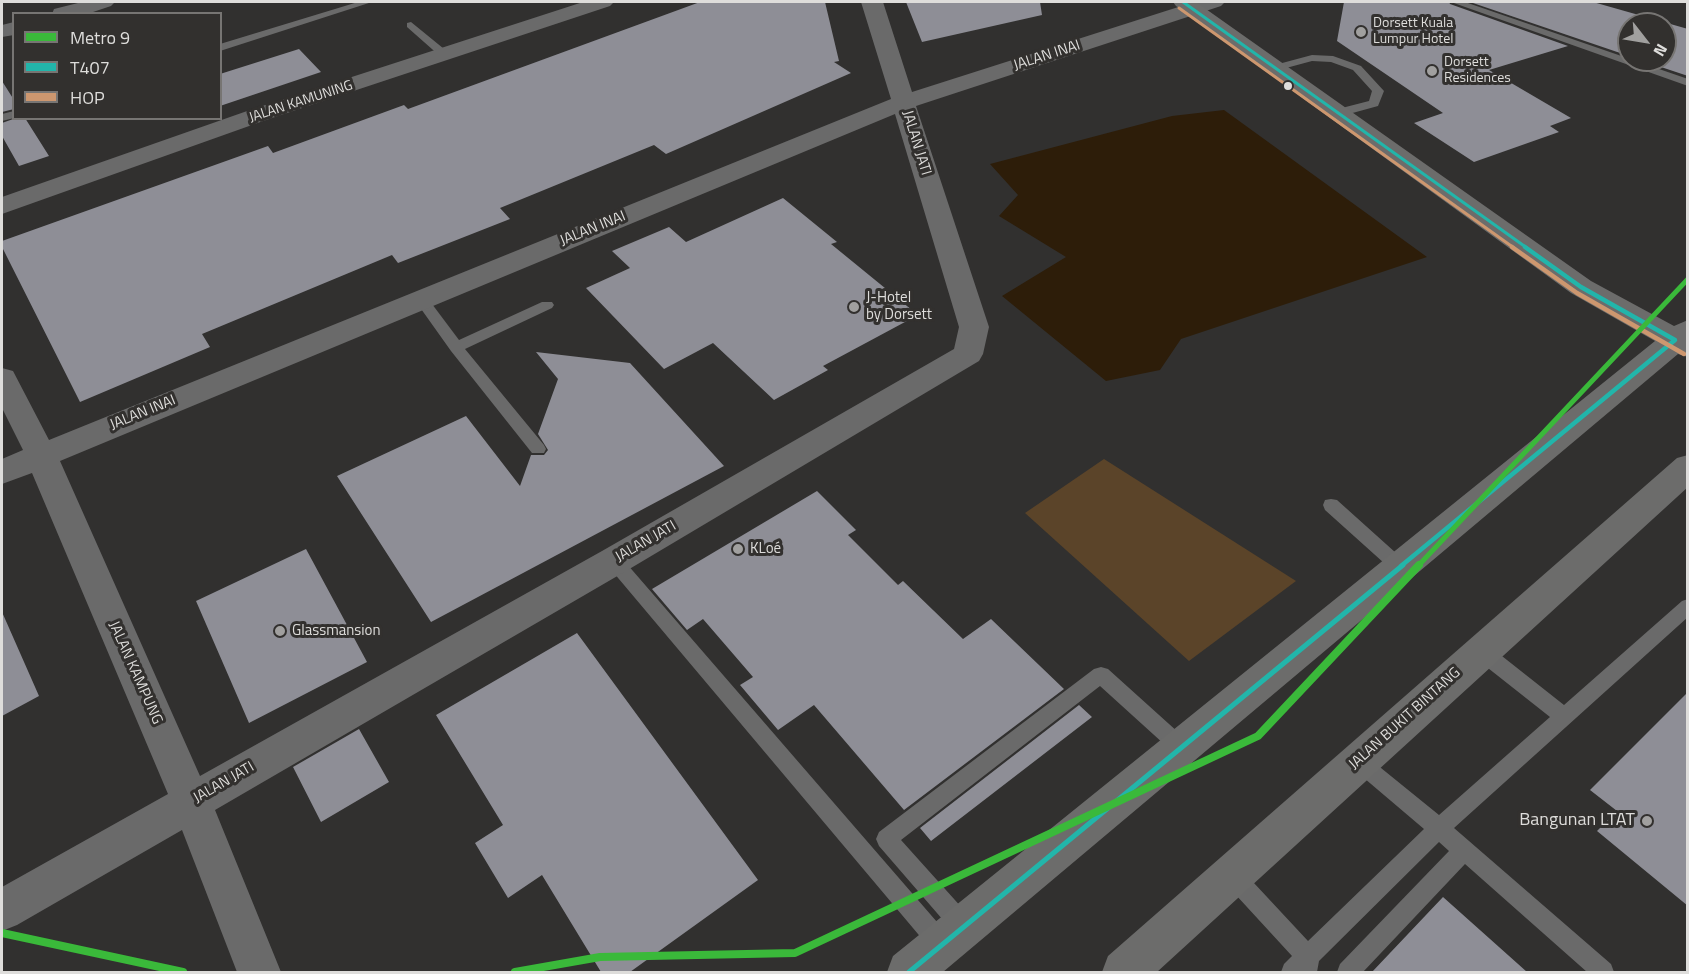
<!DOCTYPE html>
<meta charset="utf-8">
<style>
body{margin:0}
#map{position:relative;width:1689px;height:974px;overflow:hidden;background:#31302f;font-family:"Titillium Web",sans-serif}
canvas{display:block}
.frame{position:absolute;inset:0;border:3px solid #dedddb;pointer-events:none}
.legend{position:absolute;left:12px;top:12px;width:210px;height:108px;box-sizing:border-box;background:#32302e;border:2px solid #777573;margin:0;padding:8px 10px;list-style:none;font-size:18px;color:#dedddb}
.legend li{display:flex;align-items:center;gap:12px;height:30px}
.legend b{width:30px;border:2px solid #777573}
.north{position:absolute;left:1617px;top:12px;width:60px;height:60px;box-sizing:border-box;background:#32302e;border:2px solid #777573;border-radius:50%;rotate:121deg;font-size:16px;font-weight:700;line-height:24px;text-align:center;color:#dedddb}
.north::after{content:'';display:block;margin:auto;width:21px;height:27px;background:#a1a09f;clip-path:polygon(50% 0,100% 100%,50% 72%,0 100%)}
</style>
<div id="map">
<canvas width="1689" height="974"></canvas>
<div class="frame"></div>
<ul class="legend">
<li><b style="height:8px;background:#3ab93a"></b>Metro 9</li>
<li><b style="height:8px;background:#22b5aa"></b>T407</li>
<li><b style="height:8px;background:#cd976f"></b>HOP</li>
</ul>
<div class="north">N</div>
</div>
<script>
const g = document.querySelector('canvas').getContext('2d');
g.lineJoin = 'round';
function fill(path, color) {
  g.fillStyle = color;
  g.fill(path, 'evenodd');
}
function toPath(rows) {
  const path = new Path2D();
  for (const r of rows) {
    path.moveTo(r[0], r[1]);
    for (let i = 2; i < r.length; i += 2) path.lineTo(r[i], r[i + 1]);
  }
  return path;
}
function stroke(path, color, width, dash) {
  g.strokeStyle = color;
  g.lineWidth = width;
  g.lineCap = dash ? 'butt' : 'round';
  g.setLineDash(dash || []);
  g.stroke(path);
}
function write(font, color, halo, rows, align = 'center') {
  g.font = font + ' "Titillium Web",sans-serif';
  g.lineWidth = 6;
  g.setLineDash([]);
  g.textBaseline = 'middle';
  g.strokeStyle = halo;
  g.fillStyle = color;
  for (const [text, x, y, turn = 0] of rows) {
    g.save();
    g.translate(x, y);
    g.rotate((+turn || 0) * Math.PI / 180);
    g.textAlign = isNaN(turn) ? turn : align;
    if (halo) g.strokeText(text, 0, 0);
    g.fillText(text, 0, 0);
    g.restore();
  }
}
fill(toPath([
 [1104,459,1296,581,1189,661,1025,513]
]), '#5b4429');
fill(toPath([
 [1224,110,1427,257,1181,339,1160,370,1106,381,1002,296,1066,257,999,216,1018,195,990,164,1172,116]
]), '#2d1d09');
fill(toPath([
 [700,2,825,2,839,61,834,62,851,73,666,154,654,145,500,208,510,219,398,263,392,255,202,334,210,347,80,402,2,247,2,241,268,146,273,153,404,105,408,109],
 [906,2,1040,2,1042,15,922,42],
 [1344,2,1449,2,1450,4,1568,46,1489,70,1571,118,1550,126,1559,132,1474,162,1414,123,1443,113,1337,41],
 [1470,2,1593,2,1688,29,1688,76,1640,60,1665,60,1665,24,1629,24,1629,56],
 [299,49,321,72,220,106,220,74],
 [2,81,14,100,14,109,2,112],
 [16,118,25,118,49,156,19,166,2,136,2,123],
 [783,198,837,242,831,244,918,315,823,366,828,370,774,400,713,343,664,369,586,288,630,268,612,251,669,227,686,242],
 [536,352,630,363,724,466,431,622,337,476,466,416,520,486,531,455,544,455,548,450,538,434,558,379],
 [817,491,856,530,848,535,898,585,903,581,963,639,991,619,1064,689,904,810,814,705,778,730,740,685,753,677,703,619,687,630,652,589],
 [306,549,367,662,249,723,196,601],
 [2,612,39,696,2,716],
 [577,633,758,880,630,972,601,972,542,875,508,898,475,843,503,825,436,715],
 [1688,692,1688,906,1597,831,1617,811,1590,790],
 [1079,705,1092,717,931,841,920,828],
 [359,729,389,782,321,822,293,767],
 [1443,897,1527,972,1372,972]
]), '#8e8e96');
fill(toPath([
 [358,2,372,2,220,51,220,44,358,2],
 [1451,2,1465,2,1688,79,1688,86,1451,2],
 [411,22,449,53,449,57,441,57,407,27,407,23,411,22],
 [1312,55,1333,56,1361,66,1384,91,1378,106,1338,117,1334,116,1334,110,1369,101,1372,91,1353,70,1331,62,1312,61,1275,71,1269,68,1271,66,1312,55],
 [14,111,14,118,2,121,2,114,14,111],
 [421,294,426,296,459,340,542,302,552,302,554,305,552,308,465,349,544,445,546,449,544,453,532,453,451,351,414,299,421,294],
 [1331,499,1337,500,1406,562,1409,567,1406,572,1400,574,1394,572,1325,510,1323,505,1325,500,1331,499],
 [614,554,620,556,950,937,953,945,950,953,942,956,934,953,608,566,605,561,608,556,614,554],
 [1688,599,1688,617,1454,828,1611,964,1614,972,1587,972,1465,864,1363,972,1337,972,1340,964,1449,851,1439,842,1319,961,1317,972,1281,972,1284,964,1292,956,1224,882,1221,875,1224,868,1232,865,1240,868,1308,941,1424,829,1351,767,1348,761,1351,755,1358,752,1365,755,1439,815,1550,717,1474,657,1472,651,1474,645,1481,643,1488,645,1564,705,1682,601,1688,599],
 [1101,667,1108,669,1189,742,1192,748,1189,754,1182,757,1175,754,1100,686,901,840,972,919,975,927,972,935,964,938,956,935,879,846,876,839,879,832,1094,669,1101,667]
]), '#6a6a6a');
fill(toPath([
 [82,2,115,2,111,6,87,14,52,14,54,9,82,2],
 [583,2,614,2,610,6,266,120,2,214,2,197,250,110,583,2],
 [861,2,883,2,912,92,1194,2,1225,2,1221,6,916,106,989,327,983,354,979,361,626,571,215,810,281,972,237,972,182,830,17,925,2,931,2,887,168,794,32,473,2,484,2,459,23,450,2,408,2,368,13,371,49,440,891,99,861,2],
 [895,114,959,327,954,349,602,551,200,776,60,461,895,114],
 [14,22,14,35,2,37,2,25,14,22]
]), '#6a6a6a');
fill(toPath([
 [1173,2,1196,2,1591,281,1674,326,1688,320,1688,357,1678,354,943,972,887,972,893,956,1655,341,1571,293,1176,6,1173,2],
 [1688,455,1688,487,1157,972,1102,972,1108,956,1677,458,1688,455]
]), '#6c6c6b');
stroke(toPath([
 [1183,2,1527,248]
]), '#22b5aa', 3);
stroke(toPath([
 [1401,566,1675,340,1581,287,1525,247]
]), '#22b5aa', 4.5);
stroke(toPath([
 [909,972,1403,565]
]), '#22b5aa', 5);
stroke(toPath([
 [1179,8,1514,248]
]), '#cd976f', 3);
stroke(toPath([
 [1512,247,1577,293,1684,354]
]), '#cd976f', 4.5);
stroke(toPath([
 [1418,566,1688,279]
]), '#3ab93a', 5);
stroke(toPath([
 [2,933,183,972],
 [515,972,600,957,795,953,1258,736,1419,565]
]), '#3ab93a', 8);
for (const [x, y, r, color] of [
 [1361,32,6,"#a1a09f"],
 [1432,71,6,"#a1a09f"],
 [1288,86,5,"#dedddb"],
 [854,307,6,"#a1a09f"],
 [738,549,6,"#a1a09f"],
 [280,631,6,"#a1a09f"],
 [1647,821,6,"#a1a09f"]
]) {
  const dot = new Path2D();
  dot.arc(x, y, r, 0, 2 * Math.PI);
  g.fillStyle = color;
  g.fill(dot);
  stroke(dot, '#32302e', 2);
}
write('14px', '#dedddb', '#32302e', [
 ["Dorsett Kuala",1373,24],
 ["Lumpur Hotel",1373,40],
 ["Dorsett",1444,63],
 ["Residences",1444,79]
], 'left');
write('14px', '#dedddb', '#32302e', [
 ["JALAN KAMUNING",301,102,-18]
]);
write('15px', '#dedddb', '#32302e', [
 ["JALAN INAI",1047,56,-18],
 ["JALAN JATI",916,143,73],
 ["JALAN INAI",593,229,-22],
 ["JALAN INAI",143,413,-22],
 ["JALAN JATI",646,542,-30],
 ["JALAN KAMPUNG",135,673,66],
 ["JALAN BUKIT BINTANG",1405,719,-42],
 ["JALAN JATI",224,783,-30]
]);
write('15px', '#dedddb', '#32302e', [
 ["J-Hotel",866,298],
 ["by Dorsett",866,315],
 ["KLoé",750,549],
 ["Glassmansion",292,631]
], 'left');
write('18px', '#dedddb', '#32302e', [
 ["Bangunan LTAT",1635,821]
], 'right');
</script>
